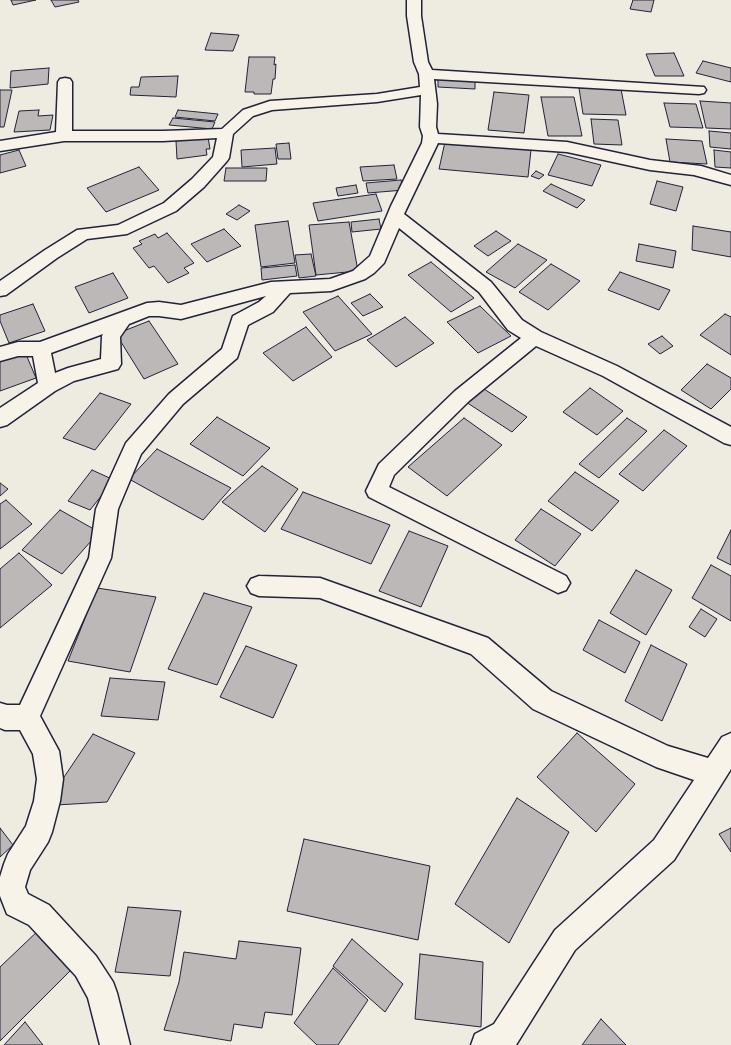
<!DOCTYPE html>
<style>
body{margin:0}
canvas{display:block;background:#eeebe1}
</style>
<canvas width="731" height="1045"></canvas>
<script>
const g = document.querySelector('canvas').getContext('2d');
g.lineJoin = 'round';
function fill(path, color) {
  g.fillStyle = color;
  g.fill(path, 'evenodd');
}
function toPath(rows) {
  const path = new Path2D();
  for (const r of rows) {
    path.moveTo(r[0], r[1]);
    for (let i = 2; i < r.length; i += 2) path.lineTo(r[i], r[i + 1]);
  }
  return path;
}
function stroke(path, color, width, dash) {
  g.strokeStyle = color;
  g.lineWidth = width;
  g.lineCap = dash ? 'butt' : 'round';
  g.setLineDash(dash || []);
  g.stroke(path);
}
const building = toPath([
 [11,0,36,0,13,5,11,0],
 [51,0,78,0,79,2,55,7,51,0],
 [633,0,654,0,651,12,630,9,633,0],
 [211,33,239,35,233,51,205,50,211,33],
 [674,53,684,76,655,76,646,54,674,53],
 [249,57,275,57,274,65,276,64,275,79,273,79,271,94,254,94,254,92,245,92,249,57],
 [703,61,731,68,731,82,696,73,703,61],
 [49,68,48,84,10,88,11,71,49,68],
 [178,76,176,97,130,95,131,87,139,87,141,77,178,76],
 [438,78,475,79,475,89,438,87,438,78],
 [579,88,621,89,626,115,583,114,579,88],
 [0,90,12,90,4,127,0,127,0,90],
 [494,92,529,95,524,133,488,130,494,92],
 [541,97,574,97,582,136,548,136,541,97],
 [700,101,731,103,731,129,706,128,700,101],
 [664,103,696,104,703,128,670,127,664,103],
 [39,110,38,116,53,115,50,130,14,132,19,111,39,110],
 [178,110,218,114,215,121,175,117,178,110],
 [173,118,215,122,212,129,169,125,173,118],
 [591,119,618,120,622,145,594,144,591,119],
 [709,131,731,133,731,149,710,147,709,131],
 [208,137,210,149,206,149,207,155,177,159,176,141,208,137],
 [666,139,702,141,707,164,670,162,666,139],
 [445,142,531,150,528,177,439,169,445,142],
 [289,143,291,159,278,159,276,144,289,143],
 [275,148,277,164,242,167,241,150,275,148],
 [19,150,26,166,0,173,0,155,19,150],
 [714,150,731,152,731,168,715,167,714,150],
 [558,154,601,165,592,186,548,175,558,154],
 [394,165,397,179,363,181,360,167,394,165],
 [139,167,159,190,106,212,87,188,139,167],
 [226,168,267,168,266,181,224,181,226,168],
 [536,171,544,175,539,179,531,176,536,171],
 [401,180,404,190,368,193,366,183,401,180],
 [657,181,683,187,676,211,650,204,657,181],
 [551,184,585,200,577,208,543,191,551,184],
 [356,185,358,193,338,196,336,188,356,185],
 [376,194,382,211,318,221,313,203,376,194],
 [239,205,250,211,237,220,226,214,239,205],
 [379,219,381,229,352,232,351,222,379,219],
 [288,221,295,263,261,267,255,225,288,221],
 [349,222,358,271,316,275,309,225,349,222],
 [693,226,731,232,731,257,692,250,693,226],
 [224,229,241,246,207,262,191,244,224,229],
 [496,231,511,241,488,256,474,246,496,231],
 [167,233,194,263,184,268,189,273,168,283,154,266,149,268,133,248,142,244,139,241,155,234,158,238,167,233],
 [518,244,547,260,515,288,486,272,518,244],
 [639,244,676,251,673,268,636,261,639,244],
 [311,254,316,276,299,278,295,255,311,254],
 [431,262,474,298,451,312,408,275,431,262],
 [551,264,580,281,548,310,519,292,551,264],
 [295,265,297,276,262,280,261,268,295,265],
 [620,272,670,290,659,310,608,290,620,272],
 [113,273,128,298,89,313,75,287,113,273],
 [370,294,383,307,363,316,351,303,370,294],
 [338,296,372,334,335,351,303,312,338,296],
 [33,304,45,331,9,343,0,321,0,315,33,304],
 [480,306,511,336,478,353,447,322,480,306],
 [725,314,731,317,731,355,700,335,725,314],
 [405,317,434,343,396,367,367,340,405,317],
 [149,321,178,364,144,379,116,334,149,321],
 [306,327,332,357,293,381,263,353,306,327],
 [662,336,673,346,660,354,648,344,662,336],
 [25,352,36,378,0,391,0,361,25,352],
 [707,364,731,378,731,389,711,409,681,390,707,364],
 [481,387,527,417,512,432,466,402,481,387],
 [590,388,623,411,597,435,563,412,590,388],
 [100,393,131,404,95,450,63,438,100,393],
 [217,417,270,448,243,476,190,444,217,417],
 [464,418,502,445,447,496,408,467,464,418],
 [627,418,647,431,599,478,579,464,627,418],
 [664,430,687,446,643,491,619,474,664,430],
 [157,449,231,488,203,520,129,479,157,449],
 [262,466,298,489,265,532,222,502,262,466],
 [92,470,114,480,90,510,68,501,92,470],
 [575,472,619,501,592,531,548,501,575,472],
 [0,483,8,489,0,496,0,483],
 [303,492,390,525,371,564,281,529,303,492],
 [6,500,32,524,0,549,0,504,6,500],
 [541,509,581,534,555,566,515,540,541,509],
 [60,510,99,532,62,574,22,550,60,510],
 [731,530,731,565,717,558,731,530],
 [409,531,448,546,421,607,379,591,409,531],
 [19,553,52,585,0,628,0,569,19,553],
 [711,565,731,576,731,621,692,598,711,565],
 [636,570,672,590,646,635,610,613,636,570],
 [97,588,156,597,130,672,68,661,97,588],
 [204,593,252,607,217,685,168,669,204,593],
 [701,609,717,619,705,637,689,627,701,609],
 [599,620,640,642,625,673,583,650,599,620],
 [651,645,687,664,662,721,625,701,651,645],
 [246,646,297,665,273,718,220,697,246,646],
 [110,678,165,682,158,720,101,716,110,678],
 [577,733,635,784,596,832,537,777,577,733],
 [93,734,135,753,107,802,56,805,58,786,93,734],
 [517,798,569,832,509,943,455,904,517,798],
 [0,828,13,845,0,857,0,828],
 [731,828,731,852,719,834,731,828],
 [304,839,430,866,418,940,287,911,304,839],
 [128,907,181,911,170,976,115,972,128,907],
 [42,927,73,968,0,1041,0,967,42,927],
 [352,939,403,984,385,1012,333,966,352,939],
 [239,941,301,948,292,1015,265,1012,262,1028,234,1024,231,1041,164,1030,179,982,184,952,236,959,239,941],
 [420,954,483,962,481,1027,415,1019,420,954],
 [333,968,368,1000,338,1045,317,1045,294,1023,333,968],
 [601,1019,626,1045,582,1045,601,1019],
 [25,1022,43,1045,4,1045,25,1022]
]);
fill(building, '#bbb8b7');
stroke(building, '#22223b', 1);
const minor = toPath([
 [407,0,421,0,421,16,428,62,432,70,704,87,706,90,704,93,699,94,434,79,437,104,436,127,438,134,567,142,650,160,701,166,731,175,731,185,694,175,650,170,567,152,438,143,404,214,491,282,522,320,541,332,617,366,731,427,731,445,724,443,603,376,536,346,469,401,394,475,389,487,566,576,570,583,566,590,558,593,369,497,366,491,379,464,455,391,521,338,508,330,479,292,399,228,384,263,374,273,365,279,331,291,290,293,273,312,248,325,237,358,183,404,141,454,118,509,111,558,40,716,59,751,63,779,60,801,52,832,48,842,30,870,25,887,28,894,49,905,96,956,113,982,117,993,130,1045,100,1045,88,998,76,976,29,925,7,914,0,896,0,877,4,864,8,854,26,826,34,801,37,779,33,754,20,730,5,730,0,728,0,703,7,705,20,705,89,558,96,509,126,443,169,394,222,349,233,316,259,302,266,296,181,319,159,316,149,316,129,324,120,337,121,364,118,369,74,381,55,391,7,425,0,427,0,408,38,383,33,356,18,356,0,361,0,347,18,342,40,342,147,303,159,302,181,305,271,282,330,279,353,271,370,256,391,206,422,143,423,136,420,127,421,95,377,102,272,110,253,116,233,134,229,158,227,161,204,187,176,211,127,234,87,239,57,258,6,295,0,296,0,281,45,250,77,230,118,225,164,203,192,179,213,157,217,138,163,141,64,141,0,151,0,141,56,132,58,82,60,79,65,78,70,79,72,82,72,131,163,131,222,129,243,110,270,101,377,94,420,87,419,74,414,62,407,16,407,0],
 [103,334,102,336,101,359,68,368,55,373,51,353,103,334],
 [259,576,320,578,488,638,551,691,668,746,708,758,722,737,731,733,731,769,674,860,575,950,516,1045,471,1045,475,1034,494,1024,555,930,654,840,694,780,656,767,533,709,471,654,320,598,259,596,251,593,247,586,251,579,259,576]
]);
stroke(minor, '#22223b', 3);
fill(minor, '#f7f3e8');
</script>
